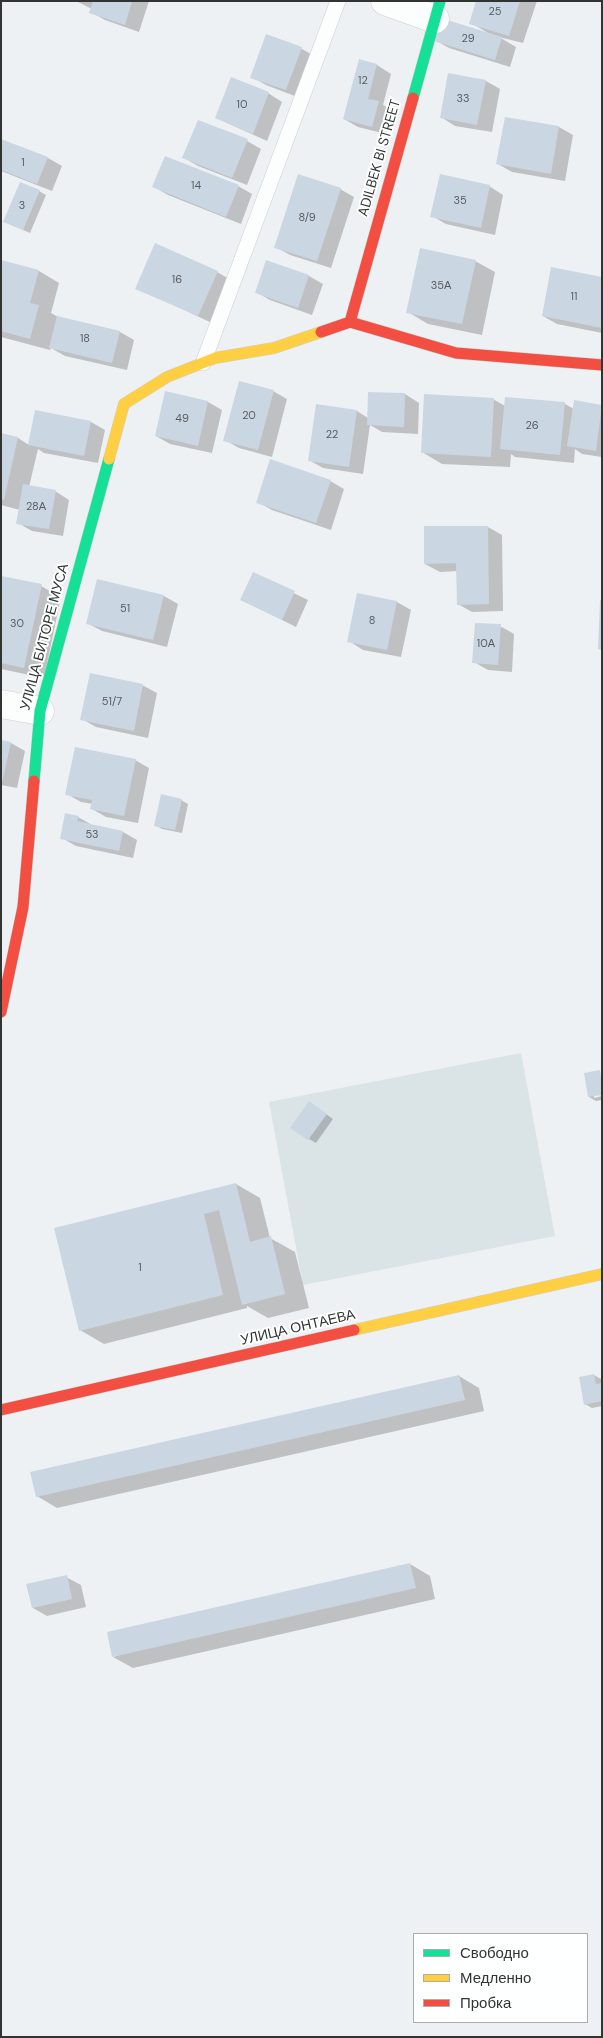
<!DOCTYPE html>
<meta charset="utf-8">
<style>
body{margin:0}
#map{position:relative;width:603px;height:2038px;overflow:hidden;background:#eef1f3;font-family:"DM Sans",sans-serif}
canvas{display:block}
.frame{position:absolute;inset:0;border:2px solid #323434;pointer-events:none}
.legend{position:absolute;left:413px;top:1933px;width:175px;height:90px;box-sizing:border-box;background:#feffff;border:1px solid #acaeae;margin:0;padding:6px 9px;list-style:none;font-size:15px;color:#323434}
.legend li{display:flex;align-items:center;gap:10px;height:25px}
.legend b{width:25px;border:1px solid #acaeae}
</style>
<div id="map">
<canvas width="603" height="2038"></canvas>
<div class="frame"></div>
<ul class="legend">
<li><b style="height:6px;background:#16e098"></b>Свободно</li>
<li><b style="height:6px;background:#ffcf43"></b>Медленно</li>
<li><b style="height:6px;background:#f24e42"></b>Пробка</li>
</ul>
</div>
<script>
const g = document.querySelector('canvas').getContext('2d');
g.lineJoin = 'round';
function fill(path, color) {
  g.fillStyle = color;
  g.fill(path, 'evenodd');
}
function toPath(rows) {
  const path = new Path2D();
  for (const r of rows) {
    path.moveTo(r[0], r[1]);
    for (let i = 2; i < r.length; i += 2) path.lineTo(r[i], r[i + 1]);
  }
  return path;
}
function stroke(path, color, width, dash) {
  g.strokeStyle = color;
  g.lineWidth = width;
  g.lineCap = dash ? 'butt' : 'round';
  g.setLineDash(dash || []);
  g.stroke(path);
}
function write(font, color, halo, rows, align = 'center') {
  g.font = font + ' "DM Sans",sans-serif';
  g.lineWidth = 4;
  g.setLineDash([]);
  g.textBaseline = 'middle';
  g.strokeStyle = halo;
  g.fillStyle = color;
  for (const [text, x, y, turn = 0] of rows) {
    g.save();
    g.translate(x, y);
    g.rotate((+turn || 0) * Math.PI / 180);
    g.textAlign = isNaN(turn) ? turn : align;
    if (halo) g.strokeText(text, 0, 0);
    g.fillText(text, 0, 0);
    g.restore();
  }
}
fill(toPath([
 [521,1053,555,1236,303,1285,269,1102]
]), '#dae3e6');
fill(toPath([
 [76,1,149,1,139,32,105,20,91,12,92,9],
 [478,1,537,1,523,43,499,37,516,47,510,67,449,48,435,40,488,33,471,23],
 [267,36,302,49,316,57,300,98,266,85,252,77],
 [360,61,377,65,391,74,383,105,393,110,386,134,358,127,344,119],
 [449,74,486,81,500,89,492,132,455,126,441,117],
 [268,93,282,102,267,141,216,118],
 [559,127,573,135,565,181,512,172,498,164],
 [1,140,48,158,62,166,52,191,1,171],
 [247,141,261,149,247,185,198,166,184,158],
 [238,186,252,194,241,224,168,195,154,187],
 [489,186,503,195,495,235,446,224,432,216],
 [340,189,354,197,331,268,290,255,276,247],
 [39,191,46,195,30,233,5,222],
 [267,261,309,276,323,284,312,315,270,300,256,292],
 [475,261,495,272,482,335,428,324,408,312],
 [1,262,39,271,59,283,51,313,58,317,120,332,134,340,127,370,65,356,51,348,50,350,1,337],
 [217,272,231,280,212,323,137,288],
 [602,279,602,333,557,324,543,316],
 [273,391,287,399,272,457,239,448,225,440],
 [166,393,208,402,222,410,212,453,170,444,156,436],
 [369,393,405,394,419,403,418,434,382,432,370,425,363,474,323,468,309,460,357,411,368,418],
 [506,398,565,404,574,409,602,406,602,457,582,454,575,449,574,463,515,457,511,454,510,467,442,464,422,452,493,399,505,406],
 [91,422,105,430,98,463,44,453,38,449,29,487,55,491,69,500,63,536,32,531,18,523,20,510,1,505,1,434,18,438,29,445],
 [330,481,344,489,331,530,272,510,258,502],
 [488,527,502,535,503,611,472,612,458,604,458,571,440,572,425,564],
 [254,574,308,600,296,627,242,600],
 [1,577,41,586,61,597,44,678,1,669],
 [358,594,397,602,411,610,401,657,363,650,349,641],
 [164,596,178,604,167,647,102,631,87,623],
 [500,626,514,634,512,672,488,670,474,662],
 [142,685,157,693,148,738,96,727,82,719],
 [1,741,11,743,25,751,17,788,1,785],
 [135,760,149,768,138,823,106,817,92,809,93,804,81,802,67,794],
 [181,800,188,804,182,833,162,829,155,825],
 [78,817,92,825,123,832,137,840,133,858,76,846,62,838],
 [600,1071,602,1094,594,1095,594,1098,602,1096,602,1100,596,1101,589,1097],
 [316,1107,333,1119,316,1143,309,1139],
 [236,1184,260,1198,270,1238,295,1252,309,1308,268,1318,247,1306,247,1308,104,1344,80,1330],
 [594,1375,601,1379,602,1406,592,1408,585,1404],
 [459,1376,479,1388,484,1411,57,1508,37,1496],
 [410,1564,430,1576,435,1599,133,1668,113,1657],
 [66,1577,81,1585,86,1607,47,1616,33,1608]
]), '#0003');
fill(toPath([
 [93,1,132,1,125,25,89,13],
 [476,1,520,1,509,36,469,24],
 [441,18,502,37,495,60,434,41],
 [266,34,302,47,286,90,250,78],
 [359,59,377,64,368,99,379,101,372,127,343,119],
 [448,73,486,80,477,125,440,118],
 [231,77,269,92,253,134,215,118],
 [505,117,559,126,551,174,496,164],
 [198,120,248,139,232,178,182,158],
 [1,139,48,157,37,184,1,170],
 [165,156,239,185,226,217,152,187],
 [298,174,341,188,317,261,274,248],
 [440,174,490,185,481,228,430,217],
 [20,182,40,190,23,230,3,222],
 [155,243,218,271,198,316,135,289],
 [420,248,476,260,462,324,406,313],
 [1,260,39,270,30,303,39,305,30,339,1,331],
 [266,260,309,275,298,308,255,293],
 [551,267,602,277,602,328,542,316],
 [57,316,120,331,112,363,49,348],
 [239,381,274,390,258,450,223,441],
 [165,391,208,401,198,446,155,436],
 [368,392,405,393,404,427,367,425],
 [424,394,494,398,491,457,421,453],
 [505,397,565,402,560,455,500,449],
 [574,400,602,405,596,451,567,446],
 [316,404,357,410,349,467,308,461],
 [35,410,91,421,84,456,28,445],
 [1,433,18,437,4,500,1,499],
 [270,459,331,480,316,523,256,503],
 [23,484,56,490,49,529,16,524],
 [424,526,488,526,489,604,457,605,456,563,424,564],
 [253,572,295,591,282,620,240,600],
 [1,576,42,584,24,668,1,663],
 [97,579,164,595,153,640,86,624],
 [357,593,397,601,387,650,347,642],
 [600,600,602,600,602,650,598,649],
 [475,623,501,624,498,665,472,663],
 [90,673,143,684,134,731,80,720],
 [1,740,11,742,2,783,1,783],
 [75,747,136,759,124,816,90,809,92,800,65,795],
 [161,794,182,799,175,830,154,826],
 [65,813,79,816,77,821,123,831,119,851,60,839],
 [600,1070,602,1095,588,1097,584,1073],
 [309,1101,327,1114,308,1140,290,1128],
 [236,1183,250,1242,271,1236,285,1294,242,1305,219,1210,204,1214,223,1295,79,1331,54,1228],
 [594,1374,596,1384,601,1383,602,1401,584,1405,579,1377],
 [459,1375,465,1400,36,1497,30,1472],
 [410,1563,416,1588,112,1657,107,1632],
 [67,1575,72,1599,32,1608,26,1584]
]), '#cbd6e3');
const lane = toPath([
 [203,363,338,1]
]);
const street = toPath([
 [385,1,435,19],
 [1,704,40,711]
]);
const fast = toPath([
 [413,98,440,1],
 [34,781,40,711,109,459]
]);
const slow = toPath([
 [109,459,124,404,167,377,215,358,274,348,321,332],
 [354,1330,602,1274]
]);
const jam = toPath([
 [350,322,413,98],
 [321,332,350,322,456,353,602,365],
 [1,1012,23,907,34,781],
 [1,1410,354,1330]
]);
stroke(lane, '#cccfcf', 16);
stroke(street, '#cccfcf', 29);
stroke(fast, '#cccfcf', 12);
stroke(slow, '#cccfcf', 12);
stroke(jam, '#cccfcf', 12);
stroke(lane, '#fcfdfd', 15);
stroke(street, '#fcfdfd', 28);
stroke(fast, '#16e098', 11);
stroke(slow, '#ffcf43', 11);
stroke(jam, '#f24e42', 11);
write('11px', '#585c60', null, [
 ["25",495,12],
 ["29",468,39],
 ["12",363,81],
 ["33",463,99],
 ["10",242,105],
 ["1",23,163],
 ["14",196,186],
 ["35",460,201],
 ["3",22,206],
 ["8/9",307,218],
 ["16",177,280],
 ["35А",441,286],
 ["11",574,297],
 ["18",85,339],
 ["20",249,416],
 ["49",182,419],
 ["26",532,426],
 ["22",332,435],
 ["28А",36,507],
 ["51",125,609],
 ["8",372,621],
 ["30",17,624],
 ["10А",486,644],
 ["51/7",112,702],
 ["53",92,835],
 ["1",140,1268]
]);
write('14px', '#323434', '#feffff', [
 ["ADILBEK BI STREET",380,158,-74],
 ["УЛИЦА БИТОРЕ МУСА",45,637,-75],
 ["УЛИЦА ОНТАЕВА",298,1328,-13]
]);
</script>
